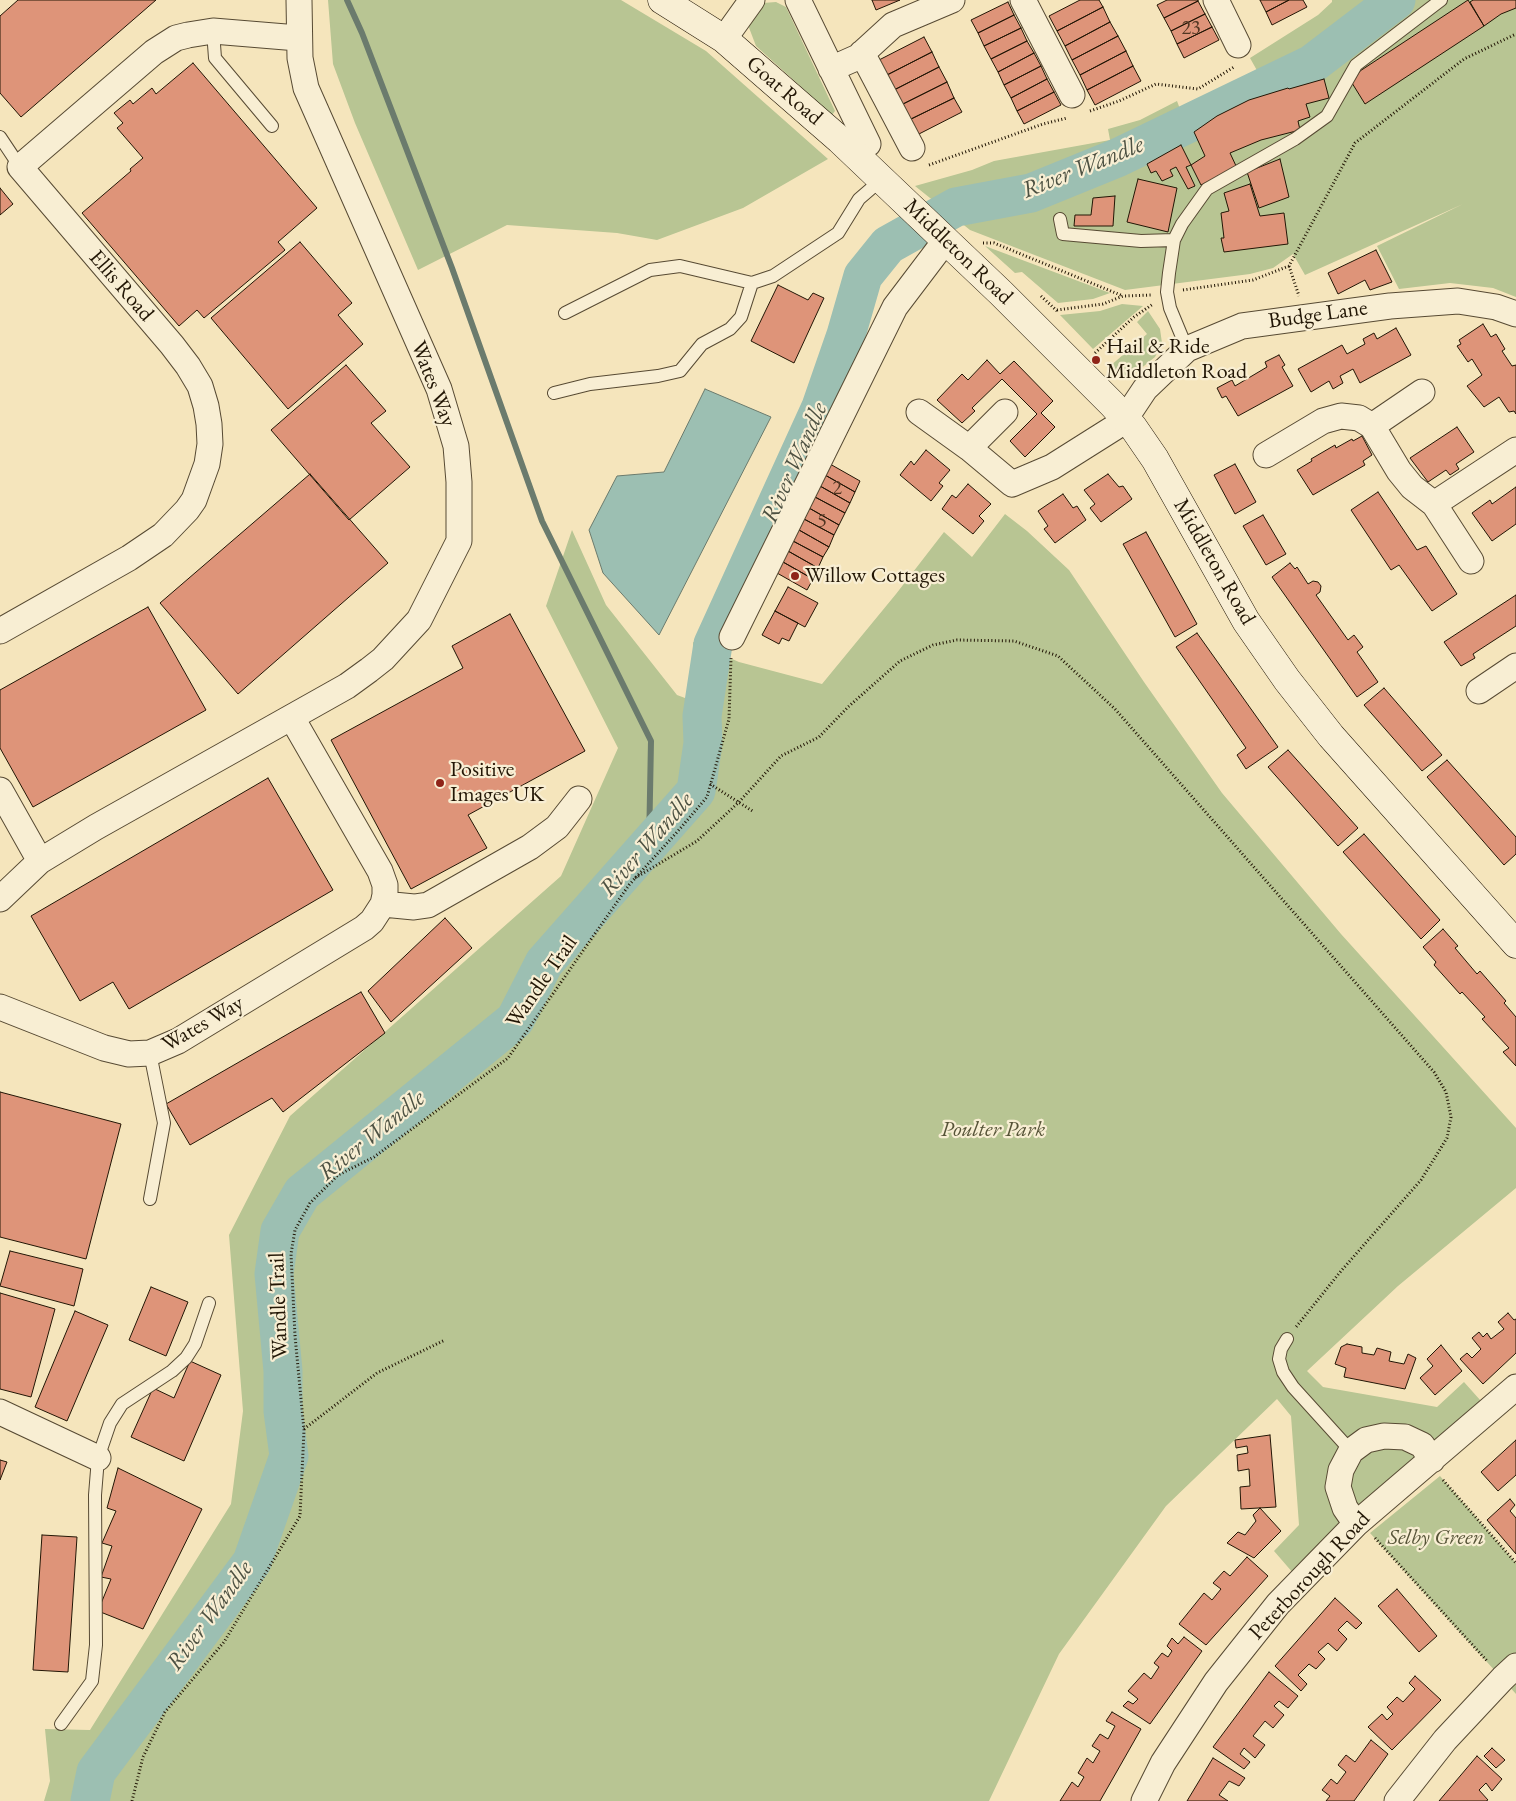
<!DOCTYPE html>
<style>
body{margin:0}
canvas{display:block;background:#f5e5bc}
</style>
<canvas width="1516" height="1801"></canvas>
<script>
const g = document.querySelector('canvas').getContext('2d');
g.lineJoin = 'round';
function fill(path, color) {
  g.fillStyle = color;
  g.fill(path, 'evenodd');
}
function toPath(rows) {
  const path = new Path2D();
  for (const r of rows) {
    path.moveTo(r[0], r[1]);
    for (let i = 2; i < r.length; i += 2) path.lineTo(r[i], r[i + 1]);
  }
  return path;
}
function stroke(path, color, width, dash) {
  g.strokeStyle = color;
  g.lineWidth = width;
  g.lineCap = dash ? 'butt' : 'round';
  g.setLineDash(dash || []);
  g.stroke(path);
}
function write(font, color, halo, rows, align = 'center') {
  g.font = font + ' "EB Garamond",serif';
  g.lineWidth = 4.5;
  g.setLineDash([]);
  g.textBaseline = 'middle';
  g.strokeStyle = halo;
  g.fillStyle = color;
  for (const [text, x, y, turn = 0] of rows) {
    g.save();
    g.translate(x, y);
    g.rotate((+turn || 0) * Math.PI / 180);
    g.textAlign = isNaN(turn) ? turn : align;
    if (halo) g.strokeText(text, 0, 0);
    g.fillText(text, 0, 0);
    g.restore();
  }
}
fill(toPath([
 [328,0,621,0,706,51,828,159,743,208,657,240,617,233,507,225,418,270,355,123,333,64],
 [1332,0,1516,0,1516,297,1493,288,1450,283,1399,289,1377,246,1463,204,1305,275,1293,254,1273,268,1250,274,1125,290,970,230,915,186,972,170,994,161,1110,140,1108,129,1140,120,1177,101,1180,109,1193,104,1198,114,1213,106,1217,114,1260,97,1258,88,1264,83,1250,58,1318,15,1332,2],
 [776,2,786,7,835,111,832,115,756,46,748,25,763,3],
 [985,246,1110,293,1093,299,1058,303,1022,272,1015,273],
 [1122,304,1143,306,1093,349,1060,315,1100,311],
 [1148,311,1160,329,1162,343,1155,357,1134,374,1124,376,1117,374,1109,367,1147,334,1137,322],
 [1005,514,1027,531,1069,570,1144,682,1222,793,1341,934,1516,1128,1516,1188,1398,1286,1307,1371,1323,1387,1437,1407,1464,1382,1489,1410,1300,1581,1274,1551,1299,1525,1291,1416,1277,1399,1166,1506,1059,1654,989,1801,44,1801,50,1781,45,1729,90,1730,231,1504,243,1411,229,1235,290,1116,561,876,618,748,546,606,572,530,606,605,677,695,693,701,693,642,739,662,822,684,896,594,944,532,972,557],
 [1440,1476,1516,1563,1516,1694,1370,1533]
]), '#b8c593');
const water = toPath([
 [705,389,771,417,659,635,603,573,589,530,617,476,664,472,705,389]
]);
fill(water, '#9cbfb2');
stroke(water, '#6b7b6d', 1);
stroke(toPath([
 [347,0,362,33,452,268,542,521,651,741,649,846]
]), '#6b7b6d', 6);
stroke(toPath([
 [90,1801,96,1772,252,1562,289,1456,283,1411,283,1371,274,1274,280,1231,302,1193,515,1020,544,963,696,791,703,743,702,716,713,644,821,407,846,335,863,276,888,245,956,207,1031,193,1117,158,1312,64,1396,0]
]), '#9cbfb2', 39);
const building = toPath([
 [18,0,156,0,21,117,0,93,0,16,18,0],
 [872,0,900,0,876,10,872,0],
 [1080,0,1099,0,1103,7,1057,31,1049,16,1080,0],
 [1167,0,1198,0,1198,1,1164,18,1157,5,1167,0],
 [1260,0,1289,0,1266,12,1260,0],
 [1289,0,1303,0,1307,7,1272,25,1266,12,1289,0],
 [1468,0,1484,26,1365,104,1352,83,1360,71,1468,0],
 [1473,0,1516,0,1516,8,1501,14,1484,26,1470,2,1473,0],
 [1198,1,1205,14,1171,31,1164,18,1198,1],
 [1008,2,1014,15,978,33,971,20,1008,2],
 [1103,7,1110,22,1065,46,1057,31,1103,7],
 [1205,14,1212,27,1177,44,1171,31,1205,14],
 [1014,15,1021,28,984,46,978,33,1014,15],
 [1110,22,1118,36,1072,60,1065,46,1110,22],
 [1212,27,1219,40,1184,58,1177,44,1212,27],
 [1021,28,1027,41,991,59,984,46,1021,28],
 [1118,36,1126,51,1080,75,1072,60,1118,36],
 [924,37,932,52,887,75,879,60,924,37],
 [1027,41,1034,53,998,72,991,59,1027,41],
 [1126,51,1133,66,1087,90,1080,75,1126,51],
 [932,52,939,67,894,90,887,75,932,52],
 [1034,53,1041,66,1004,85,998,72,1034,53],
 [193,63,317,208,278,242,285,250,204,318,197,310,179,326,82,213,131,171,130,169,143,158,117,128,123,123,114,113,130,100,133,104,152,88,156,94,193,63],
 [1041,66,1047,79,1011,98,1004,85,1041,66],
 [1133,66,1141,81,1095,105,1087,90,1133,66],
 [939,67,947,82,901,105,894,90,939,67],
 [1047,79,1054,92,1017,111,1011,98,1047,79],
 [1324,79,1329,98,1306,104,1310,117,1298,121,1300,130,1261,140,1230,153,1237,168,1201,185,1191,165,1205,156,1194,132,1217,116,1249,100,1288,88,1289,89,1324,79],
 [947,82,954,98,909,120,901,105,947,82],
 [1054,92,1061,105,1024,124,1017,111,1054,92],
 [954,98,962,112,917,135,909,120,954,98],
 [1181,145,1191,165,1186,167,1195,186,1188,189,1176,167,1170,170,1173,176,1162,181,1156,171,1151,173,1147,164,1181,145],
 [1280,159,1289,197,1259,208,1247,172,1280,159],
 [1138,179,1177,188,1168,232,1127,222,1138,179],
 [1250,184,1260,216,1284,213,1288,244,1224,252,1221,238,1224,238,1221,213,1229,211,1224,193,1250,184],
 [0,188,13,204,0,215,0,188],
 [1115,196,1113,226,1074,226,1075,215,1091,215,1093,198,1115,196],
 [300,242,352,303,338,315,363,344,288,409,211,318,300,242],
 [1376,250,1392,282,1370,290,1365,280,1338,294,1328,273,1376,250],
 [778,285,808,300,813,293,824,298,794,363,751,341,778,285],
 [1483,324,1491,337,1496,334,1505,349,1502,351,1512,366,1516,365,1516,414,1514,411,1509,412,1499,397,1484,407,1467,386,1482,375,1472,359,1468,362,1457,346,1461,344,1459,340,1483,324],
 [1396,328,1411,355,1360,383,1353,369,1340,376,1343,383,1333,389,1329,381,1311,392,1298,369,1342,345,1347,354,1365,344,1363,339,1374,333,1377,339,1396,328],
 [1279,355,1285,365,1282,367,1293,386,1238,416,1226,396,1222,398,1217,388,1232,380,1235,386,1267,367,1265,362,1279,355],
 [987,360,1000,374,1014,361,1053,401,1041,413,1055,427,1025,457,1010,441,1037,414,1002,379,972,408,975,411,962,423,937,400,962,374,968,380,987,360],
 [346,365,386,411,371,423,410,467,349,520,271,430,346,365],
 [1457,427,1474,452,1456,464,1459,469,1450,475,1446,470,1428,482,1410,458,1457,427],
 [1362,436,1372,455,1363,461,1365,465,1313,495,1297,470,1312,461,1311,459,1335,445,1336,448,1352,439,1353,441,1362,436],
 [926,450,950,470,939,483,943,486,931,501,900,475,911,461,914,465,926,450],
 [830,464,860,481,855,492,825,475,830,464],
 [1235,464,1256,502,1235,514,1214,475,1235,464],
 [310,474,388,563,238,694,160,603,310,474],
 [1108,474,1119,487,1123,486,1132,499,1101,522,1090,508,1095,504,1084,490,1108,474],
 [825,475,855,492,850,503,820,486,825,475],
 [968,484,991,504,979,516,984,521,973,534,942,509,952,495,956,498,968,484],
 [820,486,850,503,845,513,815,497,820,486],
 [1516,487,1516,524,1492,541,1472,513,1490,500,1492,504,1516,487],
 [1378,492,1417,550,1426,546,1457,594,1432,611,1399,565,1391,570,1351,510,1378,492],
 [1063,494,1073,508,1077,506,1086,520,1055,543,1044,529,1048,526,1038,511,1063,494],
 [815,497,845,513,839,525,809,508,815,497],
 [809,508,839,525,834,535,804,519,809,508],
 [1263,515,1286,554,1266,565,1243,526,1263,515],
 [804,519,834,535,829,547,799,530,804,519],
 [799,530,829,547,823,557,793,541,799,530],
 [1146,532,1197,624,1175,637,1123,544,1146,532],
 [793,541,823,557,818,568,788,551,793,541],
 [788,551,818,568,813,579,783,562,788,551],
 [783,562,813,579,807,590,777,573,783,562],
 [1290,563,1295,569,1297,567,1308,584,1313,581,1318,582,1321,586,1320,592,1316,595,1348,640,1354,635,1363,647,1357,652,1378,682,1357,697,1272,577,1290,563],
 [788,587,818,603,805,627,775,611,788,587],
 [1516,595,1516,626,1473,654,1475,658,1461,666,1444,642,1516,595],
 [148,607,206,710,33,807,0,748,0,690,148,607],
 [775,611,798,623,789,641,782,638,779,644,762,635,775,611],
 [510,614,585,751,468,815,487,848,411,889,331,740,463,668,452,646,510,614],
 [1197,633,1278,747,1246,769,1237,755,1246,748,1176,647,1197,633],
 [1384,688,1442,755,1422,771,1364,705,1384,688],
 [1288,750,1358,828,1338,846,1268,767,1288,750],
 [1447,760,1516,837,1516,854,1504,865,1427,777,1447,760],
 [268,778,333,890,129,1009,113,982,80,1001,31,916,268,778],
 [1364,834,1440,920,1421,939,1343,852,1364,834],
 [445,918,472,948,391,1022,368,991,445,918],
 [1443,929,1458,946,1455,948,1477,974,1480,971,1506,1001,1504,1003,1516,1017,1516,1066,1503,1052,1509,1048,1482,1019,1485,1017,1462,992,1460,994,1434,965,1436,962,1423,947,1443,929],
 [361,992,385,1033,283,1112,272,1098,190,1145,166,1104,361,992],
 [0,1092,121,1124,86,1259,0,1237,0,1092],
 [10,1251,83,1269,74,1306,0,1286,10,1251],
 [151,1287,188,1302,166,1356,129,1340,151,1287],
 [0,1293,55,1309,31,1397,0,1389,0,1293],
 [75,1311,108,1325,67,1421,35,1407,75,1311],
 [1508,1313,1514,1320,1516,1319,1516,1353,1483,1384,1460,1359,1467,1353,1472,1358,1481,1349,1472,1338,1479,1332,1483,1337,1487,1333,1491,1339,1504,1329,1498,1322,1508,1313],
 [1347,1344,1362,1347,1362,1353,1374,1355,1377,1348,1391,1352,1389,1361,1404,1364,1408,1354,1416,1358,1405,1389,1344,1377,1346,1368,1335,1364,1341,1347,1347,1344],
 [1441,1345,1462,1371,1435,1395,1420,1378,1433,1366,1427,1359,1441,1345],
 [190,1361,221,1375,184,1461,131,1437,153,1388,174,1398,190,1361],
 [1270,1435,1276,1507,1241,1509,1240,1487,1250,1486,1249,1469,1238,1471,1237,1455,1248,1453,1247,1446,1236,1448,1235,1440,1270,1435],
 [1516,1440,1516,1475,1498,1491,1481,1472,1516,1440],
 [0,1460,7,1462,0,1480,0,1460],
 [118,1468,202,1509,143,1629,98,1611,111,1579,101,1577,112,1546,102,1543,116,1511,107,1508,118,1468],
 [1510,1499,1515,1505,1510,1511,1516,1518,1516,1554,1487,1520,1510,1499],
 [1260,1508,1281,1531,1254,1558,1227,1543,1238,1532,1245,1535,1256,1521,1253,1515,1260,1508],
 [42,1535,77,1537,68,1672,33,1670,42,1535],
 [1247,1557,1268,1576,1206,1645,1179,1624,1204,1593,1212,1600,1221,1589,1213,1583,1224,1571,1230,1576,1247,1557],
 [1397,1589,1437,1636,1419,1652,1378,1606,1397,1589],
 [1335,1598,1362,1623,1356,1629,1347,1621,1338,1630,1347,1639,1337,1651,1328,1643,1318,1652,1325,1659,1316,1669,1309,1664,1298,1675,1307,1684,1301,1691,1275,1666,1335,1598],
 [1184,1637,1202,1651,1150,1724,1123,1706,1128,1701,1133,1704,1138,1699,1128,1691,1144,1673,1151,1679,1159,1667,1154,1663,1162,1653,1168,1657,1172,1651,1167,1646,1172,1638,1178,1644,1184,1637],
 [1269,1672,1298,1696,1288,1708,1279,1701,1274,1706,1284,1715,1273,1728,1265,1721,1253,1736,1265,1745,1255,1758,1244,1748,1240,1754,1250,1762,1244,1769,1213,1747,1269,1672],
 [1415,1676,1441,1700,1392,1750,1368,1727,1382,1714,1387,1720,1393,1714,1387,1707,1397,1697,1403,1702,1415,1689,1409,1683,1415,1676],
 [1112,1712,1141,1729,1100,1801,1060,1801,1072,1782,1078,1787,1084,1777,1078,1773,1087,1758,1093,1763,1100,1751,1092,1746,1100,1734,1108,1739,1115,1726,1106,1721,1112,1712],
 [1371,1740,1388,1754,1354,1801,1326,1801,1330,1796,1322,1790,1331,1779,1337,1784,1346,1772,1338,1765,1346,1755,1355,1762,1371,1740],
 [1492,1748,1505,1760,1496,1768,1484,1756,1492,1748],
 [1477,1756,1502,1779,1492,1791,1486,1783,1479,1790,1488,1800,1486,1801,1439,1801,1477,1756],
 [1213,1758,1245,1778,1239,1786,1229,1781,1219,1795,1228,1801,1187,1801,1213,1758]
]);
fill(building, '#de9479');
stroke(building, '#221605', 1);
const lane = toPath([
 [213,31,215,58,272,126],
 [0,137,20,167],
 [1060,219,1063,234,1141,241,1174,240],
 [565,313,650,270,680,266,752,283,773,276,838,233,859,199,881,180],
 [1187,349,1170,308,1167,292,1169,273,1174,240,1182,224,1207,189,1295,139,1327,116,1356,65,1441,0],
 [554,393,590,384,658,376,680,371,702,344,730,329,741,317,752,283],
 [150,1199,164,1123,150,1053],
 [1287,1339,1281,1349,1279,1359,1283,1372,1293,1387,1351,1451],
 [61,1724,92,1681,96,1645,95,1495,98,1458,110,1423,122,1404,172,1371,186,1358,195,1344,209,1303]
]);
const street = toPath([
 [798,0,868,144],
 [1023,0,1072,95],
 [1216,0,1238,45],
 [724,39,752,0],
 [862,53,912,148],
 [831,69,858,57,893,25,952,0],
 [919,412,969,448,1012,484,1052,467,1117,426,1125,419,1145,389,1187,349,1242,326,1390,306,1458,301,1496,307,1516,314],
 [1372,426,1422,392],
 [969,448,1005,412],
 [1266,455,1323,421,1341,416,1359,418,1372,426,1399,471,1412,487,1434,504,1516,450],
 [1434,504,1471,561],
 [0,631,129,558,163,535,187,510,194,500,207,464,210,444,209,424,206,406,200,386,188,366,172,345,20,167,154,52,176,38,188,35,213,31,298,38],
 [732,637,895,307,945,241],
 [1479,691,1516,666],
 [0,790,40,861],
 [0,899,40,861,96,827,347,686,369,670,383,659,419,620,459,541,459,482,456,446,439,389,306,88,300,58,299,0],
 [383,904,414,907,428,905,530,847,557,827,579,799],
 [0,1007,104,1048,129,1054,150,1053,178,1041,364,928,372,921,383,904,385,895,385,885,380,871,292,718],
 [0,1412,98,1458],
 [1356,1524,1345,1508,1338,1487,1341,1470,1351,1451,1366,1440,1384,1436,1405,1437,1422,1445,1432,1460],
 [1144,1801,1163,1763,1216,1682,1278,1604,1356,1524,1516,1387],
 [1397,1801,1445,1740,1503,1678,1516,1666]
]);
const secondary = toPath([
 [662,0,724,39,840,140,1001,293,1112,404,1133,427,1155,459,1246,621,1287,680,1331,736,1516,944]
]);
stroke(lane, '#574a33', 14);
stroke(street, '#574a33', 27);
stroke(secondary, '#221605', 29);
stroke(toPath([
 [1090,111,1119,101,1156,84,1198,89,1234,67],
 [929,165,1043,124,1067,118],
 [983,243,994,243,1123,296],
 [1289,266,1299,296],
 [1183,290,1253,280,1289,266,1355,143,1464,59,1516,34],
 [1041,296,1057,311],
 [1057,310,1103,304,1123,296,1152,295],
 [1095,353,1134,317,1153,304],
 [710,784,754,812],
 [635,878,697,841,739,802,781,756,819,737,848,707,900,661,933,645,957,640,1014,641,1058,656,1115,709,1434,1072,1446,1092,1451,1117,1447,1138,1421,1180,1341,1271,1296,1327],
 [304,1429,377,1373,445,1340],
 [1443,1480,1516,1563],
 [1375,1538,1488,1662],
 [132,1801,143,1757,165,1712,224,1642,300,1516,304,1430,295,1336,291,1254,295,1230,310,1203,338,1175,374,1157,508,1058,629,885,678,831,707,797,729,719,731,658]
]), '#221605', 3, [1, 2.5]);
stroke(lane, '#f8eed3', 12);
stroke(street, '#f8eed3', 25);
stroke(secondary, '#f8eed3', 28);
for (const [x, y, r, color] of [
 [1096,360,5,"#8f2418"],
 [795,576,5,"#8f2418"],
 [440,783,5,"#8f2418"]
]) {
  const dot = new Path2D();
  dot.arc(x, y, r, 0, 2 * Math.PI);
  g.fillStyle = color;
  g.fill(dot);
  stroke(dot, '#f8eed3', 2);
}
write('20px', '#513622', null, [
 ["23",1191,29],
 ["2",837,489],
 ["5",822,522]
]);
write('22px', '#221605', '#f8eed3', [
 ["Goat Road",784,91,41],
 ["Middleton Road",958,252,44],
 ["Ellis Road",121,286,49],
 ["Budge Lane",1318,315,-8],
 ["Wates Way",433,384,69],
 ["Middleton Road",1214,562,60],
 ["Wandle Trail",542,982,-55],
 ["Wates Way",203,1024,-30],
 ["Wandle Trail",279,1306,-92],
 ["Peterborough Road",1310,1576,-47]
]);
write('22px', '#221605', '#f8eed3', [
 ["Hail & Ride",1106,347],
 ["Middleton Road",1106,372],
 ["Willow Cottages",805,576],
 ["Positive",450,770],
 ["Images UK",450,795]
], 'left');
write('italic 22px', '#565337', '#f8eed3', [
 ["Poulter Park",993,1130],
 ["Selby Green",1436,1538]
]);
write('italic 24px', '#4d5142', '#f8eed3', [
 ["River Wandle",1083,168,-22],
 ["River Wandle",795,463,-66],
 ["River Wandle",647,845,-49],
 ["River Wandle",372,1136,-39],
 ["River Wandle",210,1616,-54]
]);
</script>
